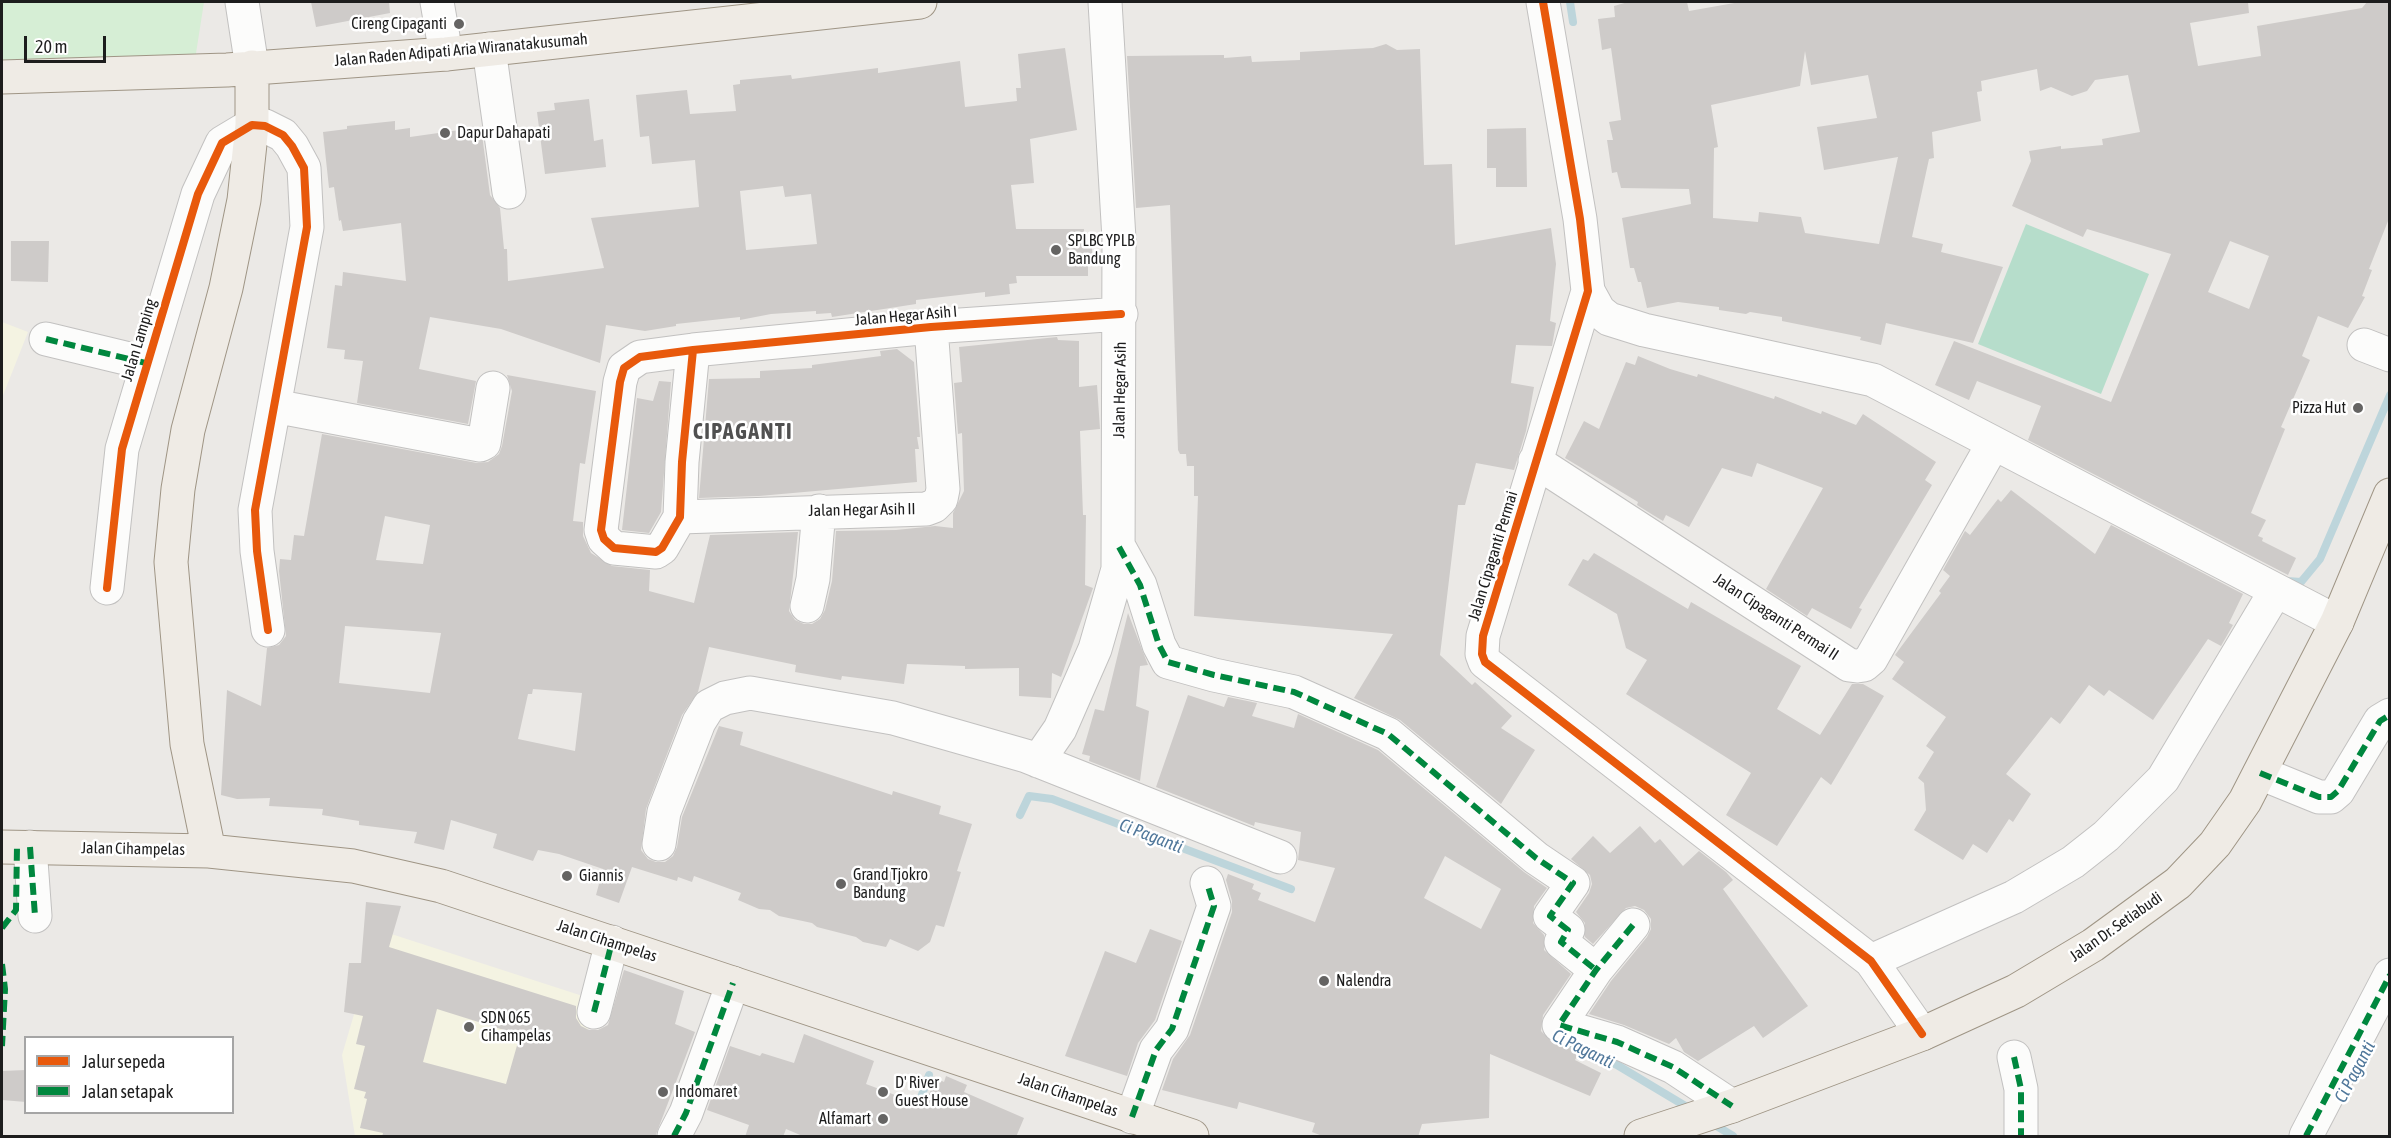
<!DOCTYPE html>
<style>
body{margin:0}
#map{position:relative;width:2391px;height:1138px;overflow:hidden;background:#ebe9e6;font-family:"Asap Condensed",sans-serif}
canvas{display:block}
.frame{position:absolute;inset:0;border:3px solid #1d1d1d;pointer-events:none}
.legend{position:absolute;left:24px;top:1036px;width:210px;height:78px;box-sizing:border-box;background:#fff;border:2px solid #a5a5a5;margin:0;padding:8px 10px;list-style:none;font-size:18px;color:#1d1d1d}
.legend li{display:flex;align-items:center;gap:12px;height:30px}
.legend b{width:30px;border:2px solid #a5a5a5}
.scale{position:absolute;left:24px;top:36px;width:82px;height:27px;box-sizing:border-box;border:3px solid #1d1d1d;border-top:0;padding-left:8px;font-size:18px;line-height:21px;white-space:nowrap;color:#1d1d1d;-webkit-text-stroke:4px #fff;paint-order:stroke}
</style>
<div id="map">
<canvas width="2391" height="1138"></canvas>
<div class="frame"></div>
<ul class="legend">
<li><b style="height:8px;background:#e8590c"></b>Jalur sepeda</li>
<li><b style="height:8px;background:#00873e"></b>Jalan setapak</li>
</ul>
<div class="scale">20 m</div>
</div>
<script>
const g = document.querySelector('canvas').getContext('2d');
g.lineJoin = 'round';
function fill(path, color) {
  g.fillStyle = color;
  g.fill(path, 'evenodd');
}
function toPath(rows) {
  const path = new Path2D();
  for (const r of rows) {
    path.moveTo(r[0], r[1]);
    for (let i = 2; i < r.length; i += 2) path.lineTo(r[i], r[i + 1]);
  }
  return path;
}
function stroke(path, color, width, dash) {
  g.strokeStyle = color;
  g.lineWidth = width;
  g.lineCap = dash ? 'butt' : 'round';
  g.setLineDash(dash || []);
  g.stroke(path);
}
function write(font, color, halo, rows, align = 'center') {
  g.font = font + ' "Asap Condensed",sans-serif';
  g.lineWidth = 5;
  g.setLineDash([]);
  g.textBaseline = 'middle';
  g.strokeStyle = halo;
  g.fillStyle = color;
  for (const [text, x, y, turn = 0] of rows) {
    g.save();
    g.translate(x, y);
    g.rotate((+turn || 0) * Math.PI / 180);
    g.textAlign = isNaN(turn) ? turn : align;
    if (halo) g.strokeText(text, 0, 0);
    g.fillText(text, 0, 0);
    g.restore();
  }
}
fill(toPath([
 [2,322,28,332,2,398],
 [379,930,595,1000,560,1136,355,1136,342,1055]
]), '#f4f3e2');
fill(toPath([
 [2,2,204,2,194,66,2,67]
]), '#d6eed5');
fill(toPath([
 [2026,224,2149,274,2101,394,1978,344]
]), '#b6ddcb');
stroke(toPath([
 [1570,2,1573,22],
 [2287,581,2301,582,2320,559,2390,395],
 [1020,815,1029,796,1052,799,1291,889],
 [1569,1044,1617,1065,1692,1110],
 [915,1114,929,1075],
 [1710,1122,1733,1136]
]), '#bdd5db', 8);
fill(toPath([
 [311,2,389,2,390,13,316,27],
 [1628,2,1687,2,1689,11,1740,2,2248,2,2249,13,2190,23,2198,66,2261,56,2257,26,2362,8,2367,2,2390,2,2390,216,2369,269,2372,270,2362,296,2365,297,2348,328,2318,316,2302,356,2310,360,2281,427,2285,429,2251,513,2266,520,2258,536,2263,538,2262,541,2296,558,2288,575,2028,440,2041,406,1977,381,1969,400,1935,385,1954,341,2111,402,2171,254,2087,229,2083,237,2012,206,2031,161,2029,151,2061,146,2061,149,2103,145,2102,139,2140,132,2128,75,2095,80,2087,91,2072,96,2051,87,2040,91,2037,69,1981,81,1982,91,1977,92,1981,121,1932,132,1934,158,1929,159,1912,237,1943,244,1941,252,2003,267,1973,343,1886,323,1881,345,1860,340,1861,337,1782,321,1782,317,1750,312,1746,314,1719,310,1719,307,1678,302,1647,308,1641,282,1638,282,1634,268,1630,268,1622,218,1691,204,1689,189,1621,188,1617,172,1612,173,1607,140,1613,140,1609,122,1621,120,1620,112,1611,48,1602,50,1598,19,1615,17,1614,6],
 [1805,51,1811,85,1868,75,1877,118,1817,127,1824,170,1898,157,1879,244,1805,233,1801,217,1759,212,1758,222,1713,218,1714,148,1718,147,1711,105,1800,86],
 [2230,241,2269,256,2249,309,2208,292],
 [1386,44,1397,50,1420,49,1424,165,1452,164,1455,245,1551,228,1556,264,1550,321,1556,323,1552,346,1516,345,1511,383,1534,387,1526,431,1514,470,1476,463,1465,505,1458,505,1440,655,1472,685,1475,682,1512,716,1501,728,1535,750,1501,804,1400,720,1354,698,1393,634,1194,616,1198,496,1194,496,1194,466,1187,466,1186,454,1180,454,1178,450,1170,205,1136,208,1127,56,1224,55,1224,58,1251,56,1252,62,1300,60,1300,52,1373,48],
 [1065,48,1077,130,1030,139,1034,183,1011,185,1016,229,1084,229,1084,239,1092,239,1092,262,1088,261,1088,276,1016,276,1017,283,1009,284,1010,294,985,297,985,292,916,300,916,304,832,317,831,313,816,314,816,311,771,314,740,320,740,317,676,324,676,326,645,331,606,325,600,363,501,329,430,317,419,369,476,381,468,424,357,403,363,361,344,359,345,350,327,348,335,285,342,286,343,272,406,281,401,223,343,231,341,220,339,221,334,187,329,188,323,132,347,129,347,126,395,121,395,130,410,128,410,137,481,127,490,195,500,208,504,249,507,249,508,281,604,268,591,218,699,207,695,160,652,164,649,136,640,137,636,95,687,90,690,114,736,111,733,85,740,84,740,80,791,75,792,79,878,68,878,73,960,61,965,107,1017,101,1016,88,1021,88,1018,54],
 [783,186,785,197,811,194,817,244,746,250,740,191],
 [589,99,594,141,603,139,606,167,545,174,537,112,555,110,554,103],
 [1526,128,1527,187,1496,187,1496,168,1487,168,1487,129],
 [11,241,49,241,48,282,11,281],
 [1057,337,1058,340,1079,341,1079,387,1097,385,1100,429,1080,431,1083,515,1086,515,1085,585,1093,588,1061,677,1052,673,1051,698,1019,696,1019,668,965,669,965,666,907,664,904,684,842,676,841,680,795,672,796,665,709,647,698,692,682,715,646,809,641,850,648,859,656,862,665,862,673,856,677,847,682,817,719,726,743,732,740,745,892,795,893,791,941,806,939,814,972,824,957,871,961,872,944,927,936,925,930,942,918,951,890,939,886,947,863,942,856,937,817,927,812,923,779,916,770,910,759,909,738,900,741,893,694,876,692,882,678,877,677,881,632,867,619,903,596,895,603,869,559,854,538,850,533,861,493,848,497,834,451,820,444,850,414,843,417,832,359,825,359,821,322,815,323,809,269,806,270,798,237,799,221,795,227,690,261,706,267,648,279,645,286,636,279,571,280,559,291,560,294,535,304,536,322,434,477,463,488,462,499,454,502,446,512,391,507,375,596,391,585,464,580,463,573,521,583,522,583,536,591,553,612,566,650,570,649,591,694,603,710,535,798,532,789,611,795,620,804,624,812,624,820,619,825,610,832,581,836,531,896,530,935,526,953,528,953,513,964,491,962,433,958,434,954,383,962,382,959,347],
 [385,516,430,525,423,564,376,560],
 [345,626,441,633,430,693,339,683],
 [533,689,582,693,575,751,518,739,528,694,532,694],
 [897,349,914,362,920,437,917,437,919,449,915,449,917,482,759,496,699,498,709,379,760,378,760,371,812,368,812,365,881,356,880,351],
 [1638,356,1670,369,1697,377,1698,374,1774,399,1775,396,1821,414,1822,411,1856,425,1863,414,1936,462,1925,480,1932,485,1859,608,1862,609,1851,629,1812,608,1807,616,1766,589,1823,488,1757,463,1752,477,1722,468,1689,527,1666,515,1663,521,1653,515,1637,505,1638,502,1565,458,1584,421,1599,429,1626,362,1635,365],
 [659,381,671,382,661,512,649,533,622,530,637,398,653,401],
 [2011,490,2095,554,2111,525,2243,594,2229,623,2233,625,2221,646,2208,639,2153,720,2109,690,2104,696,2089,685,2060,724,2051,717,2006,774,2031,794,2013,822,2009,819,1987,853,1973,844,1963,860,1914,830,1926,810,1924,783,1918,778,1934,752,1926,746,1946,717,1892,679,1904,662,1895,655,1941,593,1939,591,1950,576,1943,570,1965,531,1970,535,1998,499,2001,502],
 [1594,553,1688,609,1691,602,1801,666,1777,709,1820,735,1852,684,1863,684,1884,696,1831,785,1821,777,1777,846,1726,815,1751,773,1626,694,1647,660,1626,648,1617,614,1568,585,1583,559,1588,561],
 [1128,613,1148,665,1140,666,1136,706,1149,711,1140,781,1089,761,1090,756,1082,754,1095,709,1104,711],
 [1188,695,1224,707,1228,697,1257,703,1252,716,1294,728,1298,714,1378,750,1524,872,1547,888,1534,906,1533,923,1544,935,1544,950,1571,974,1543,1015,1541,1031,1553,1043,1580,1051,1575,1060,1601,1073,1590,1096,1490,1054,1489,1118,1422,1124,1418,1137,1325,1137,1312,1132,1315,1123,1239,1102,1237,1109,1162,1090,1173,1059,1190,1035,1232,912,1232,901,1226,880,1228,874,1254,884,1252,889,1261,893,1258,900,1315,922,1335,868,1298,860,1301,832,1255,822,1254,826,1156,787],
 [1445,856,1501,889,1481,929,1424,898],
 [1640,826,1655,843,1660,839,1683,866,1699,851,1726,872,1733,880,1723,889,1808,1006,1763,1038,1754,1026,1698,1061,1684,1052,1676,1038,1669,1044,1624,1025,1589,1014,1611,981,1647,937,1651,929,1651,919,1644,910,1635,906,1626,908,1593,944,1585,937,1585,923,1576,912,1589,893,1592,884,1590,875,1571,859,1593,836,1610,853],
 [366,902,401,906,389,947,576,1006,576,1018,581,1026,589,1030,598,1030,608,1025,624,970,684,991,675,1024,695,1032,655,1137,382,1137,383,1133,360,1128,367,1099,364,1098,366,1092,354,1089,365,1046,356,1044,363,1016,344,1012,349,963,361,963],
 [437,1009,520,1035,506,1084,423,1062],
 [1150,929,1182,941,1155,1020,1138,1043,1127,1076,1065,1056,1105,951,1136,963],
 [804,1034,874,1061,866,1084,924,1106,936,1078,944,1082,946,1076,967,1085,964,1092,1024,1118,1016,1137,805,1137,786,1129,783,1137,745,1137,749,1125,707,1110,730,1046,760,1056,762,1053,794,1063],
 [26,1070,26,1102,2,1100,2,1071]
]), '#cecbc9');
const minor = toPath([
 [242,2,252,67],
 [437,2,446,54],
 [1543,2,1580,219,1588,291,1483,636,1482,654,1485,662,1871,961,1922,1034],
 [489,49,509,192],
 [1588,291,1599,311,1609,319,1644,330,1873,380,2337,622],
 [46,339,146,363],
 [2364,345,2390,355],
 [693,350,682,462,680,517,662,548,656,552,614,548,604,539,601,530,620,382,624,368,640,357,693,350,931,327,1121,314],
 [274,406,480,445,484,443,493,388],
 [1535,461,1849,665,1857,666,1864,665,1871,659,1993,444],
 [680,517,926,509,934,506,941,499,943,489,931,327],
 [1119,547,1140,585,1159,645,1168,662,1214,675,1294,692,1388,734,1536,858,1573,883,1550,916,1568,930,1561,942,1596,970],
 [107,588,122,449,198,194,222,143,252,125,265,126,283,135,292,146,304,168,307,227,255,510,257,551,268,630],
 [807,606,813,579,819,511],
 [1038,761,1060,729,1095,649,1118,569,1119,239,1105,2],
 [2260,773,2319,797,2331,797,2338,791,2380,721,2390,715],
 [659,844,664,812,699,722,709,706,725,698,750,693,893,718,1026,756,1280,857],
 [30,847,35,916],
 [1633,925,1596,970,1559,1025,1617,1042,1673,1067,1732,1106],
 [1871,961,2014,897,2073,862,2106,836,2163,779,2275,592],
 [594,1012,612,942],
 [2014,1057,2021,1089,2021,1136],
 [1132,1117,1156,1050,1172,1029,1214,906,1207,883],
 [674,1136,686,1113,733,983],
 [2306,1136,2390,975]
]);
const major = toPath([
 [2,77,227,70,446,54,920,2],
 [2,847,209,851,353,866,441,886,1192,1136],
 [209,851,187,744,171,562,178,489,188,430,226,288,244,200,252,125,252,67],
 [1641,1136,1732,1106,1922,1034,2016,991,2093,945,2178,883,2215,844,2245,801,2337,622,2390,495]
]);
stroke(minor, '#c2c1c0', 35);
stroke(major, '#9f9585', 35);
stroke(minor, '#fcfcfb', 33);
stroke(major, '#efebe5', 33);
stroke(toPath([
 [46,339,146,363],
 [1119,547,1140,585,1159,645,1168,662,1214,675,1294,692,1388,734,1536,858,1573,883,1550,916,1568,930,1561,942,1596,970],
 [2260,773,2319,797,2331,797,2338,791,2380,721,2390,715],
 [30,847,35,916],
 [1633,925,1596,970,1559,1025,1617,1042,1673,1067,1732,1106],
 [2,928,16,910,17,847],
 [2,964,5,989,2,1046],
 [594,1012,612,942],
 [2014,1057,2021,1089,2021,1136],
 [1132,1117,1156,1050,1172,1029,1214,906,1207,883],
 [674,1136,686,1113,733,983],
 [2306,1136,2390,975]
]), '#00873e', 6, [12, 6]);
stroke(toPath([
 [1543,2,1580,219,1588,291,1483,636,1482,654,1485,662,1871,961,1922,1034],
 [693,350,682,462,680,517,662,548,656,552,614,548,604,539,601,530,620,382,624,368,640,357,693,350,931,327,1121,314],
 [107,588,122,449,198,194,222,143,252,125,265,126,283,135,292,146,304,168,307,227,255,510,257,551,268,630]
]), '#e8590c', 8);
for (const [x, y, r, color] of [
 [459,24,6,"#656463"],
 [445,133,6,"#656463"],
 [1056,250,6,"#656463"],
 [2358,408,6,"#656463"],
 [567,876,6,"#656463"],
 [841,884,6,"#656463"],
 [1324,981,6,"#656463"],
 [469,1027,6,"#656463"],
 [663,1092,6,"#656463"],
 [883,1092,6,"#656463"],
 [883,1119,6,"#656463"]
]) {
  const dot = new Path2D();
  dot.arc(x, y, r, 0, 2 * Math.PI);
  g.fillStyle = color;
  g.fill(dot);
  stroke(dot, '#fff', 2);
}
write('16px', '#1d1d1d', '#fff', [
 ["Cireng Cipaganti",447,24,"right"],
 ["Dapur Dahapati",457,133],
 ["SPLBC YPLB",1068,241],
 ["Bandung",1068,259],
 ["Pizza Hut",2346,408,"right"],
 ["Grand Tjokro",853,875],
 ["Bandung",853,893],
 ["Giannis",579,876],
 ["Nalendra",1336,981],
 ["SDN 065",481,1018],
 ["Cihampelas",481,1036],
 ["D' River",895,1083],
 ["Guest House",895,1101],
 ["Indomaret",675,1092],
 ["Alfamart",871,1119,"right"]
], 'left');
write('16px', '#1d1d1d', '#fff', [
 ["Jalan Raden Adipati Aria Wiranatakusumah",461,50,-5],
 ["Jalan Hegar Asih I",906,316,-5],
 ["Jalan Lamping",139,340,-73],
 ["Jalan Hegar Asih",1120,390,-89],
 ["Jalan Hegar Asih II",862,510,-1],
 ["Jalan Cipaganti Permai",1493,556,-73],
 ["Jalan Cipaganti Permai II",1776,617,33],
 ["Jalan Cihampelas",133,849,1],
 ["Jalan Dr. Setiabudi",2116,927,-35],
 ["Jalan Cihampelas",607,941,18],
 ["Jalan Cihampelas",1068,1095,19]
]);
write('italic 18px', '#51789b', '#fff', [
 ["Ci Paganti",1151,836,21],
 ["Ci Paganti",1583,1049,26],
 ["Ci Paganti",2355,1072,-62]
]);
g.letterSpacing = '1.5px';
write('bold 22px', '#505050', '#fff', [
 ["CIPAGANTI",743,432]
]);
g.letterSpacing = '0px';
</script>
